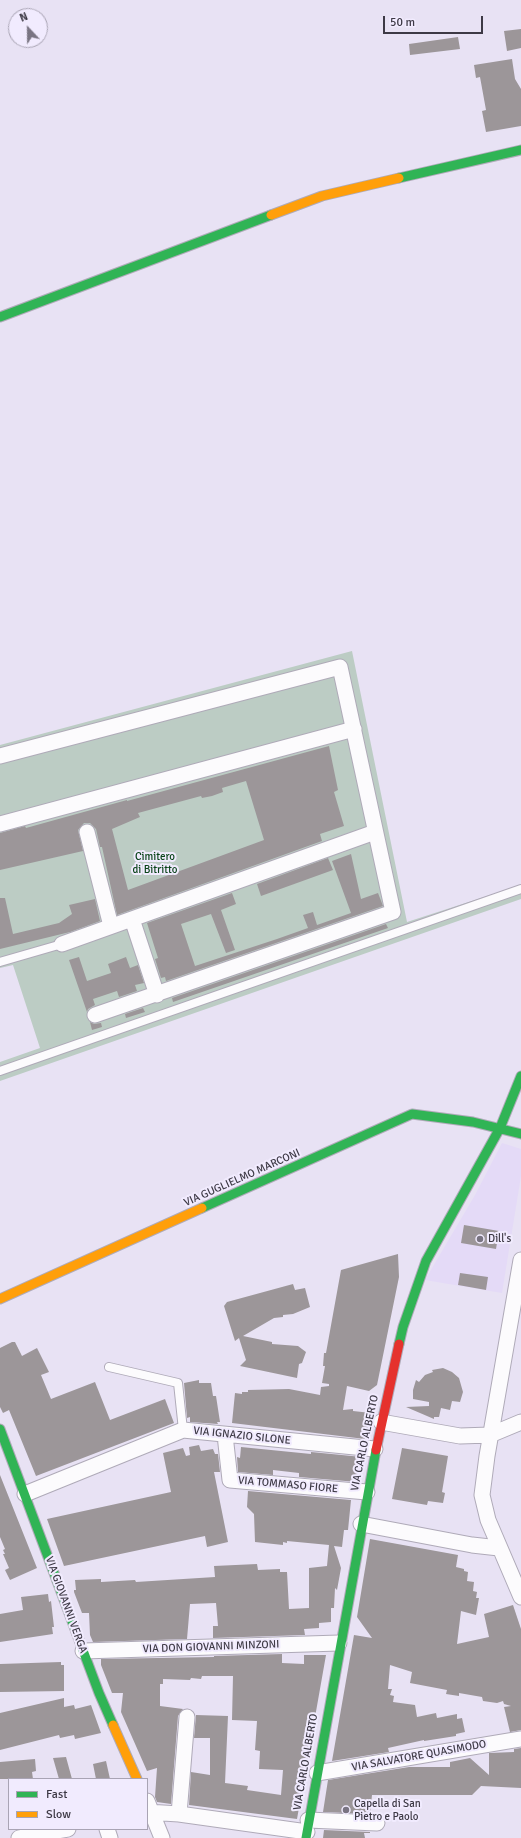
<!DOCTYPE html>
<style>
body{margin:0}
#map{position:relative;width:521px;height:1838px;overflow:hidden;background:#e8e2f4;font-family:Signika,sans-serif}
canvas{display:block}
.legend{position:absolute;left:8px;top:1778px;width:140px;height:52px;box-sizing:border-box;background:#f1ebfe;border:1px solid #a9a4b4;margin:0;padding:5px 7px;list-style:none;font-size:12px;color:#3d3945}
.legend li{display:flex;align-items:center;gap:8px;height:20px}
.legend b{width:20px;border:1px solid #a9a4b4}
.north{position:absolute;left:8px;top:8px;width:40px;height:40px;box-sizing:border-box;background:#f1ebfe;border:1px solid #a9a4b4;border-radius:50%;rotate:338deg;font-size:11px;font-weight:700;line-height:16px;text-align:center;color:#3d3945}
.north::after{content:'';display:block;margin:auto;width:14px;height:18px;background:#797482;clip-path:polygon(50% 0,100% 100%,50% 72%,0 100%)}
.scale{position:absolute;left:383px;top:16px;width:100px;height:18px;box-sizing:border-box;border:2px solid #3d3945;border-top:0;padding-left:5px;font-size:12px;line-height:14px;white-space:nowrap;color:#3d3945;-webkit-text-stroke:3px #f1ebfe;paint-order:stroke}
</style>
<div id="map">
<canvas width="521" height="1838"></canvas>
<ul class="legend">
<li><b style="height:5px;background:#30b455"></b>Fast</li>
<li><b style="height:5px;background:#ff9f0a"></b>Slow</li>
</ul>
<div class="north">N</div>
<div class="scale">50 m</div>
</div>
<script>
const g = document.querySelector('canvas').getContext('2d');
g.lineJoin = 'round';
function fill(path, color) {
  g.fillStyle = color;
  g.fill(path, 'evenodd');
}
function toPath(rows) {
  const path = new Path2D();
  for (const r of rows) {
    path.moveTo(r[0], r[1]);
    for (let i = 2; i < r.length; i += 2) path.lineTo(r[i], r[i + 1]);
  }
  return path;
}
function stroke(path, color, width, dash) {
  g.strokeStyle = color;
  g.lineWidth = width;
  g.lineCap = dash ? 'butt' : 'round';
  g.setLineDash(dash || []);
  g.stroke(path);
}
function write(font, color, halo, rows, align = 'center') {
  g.font = font + ' Signika,sans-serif';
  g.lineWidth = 4;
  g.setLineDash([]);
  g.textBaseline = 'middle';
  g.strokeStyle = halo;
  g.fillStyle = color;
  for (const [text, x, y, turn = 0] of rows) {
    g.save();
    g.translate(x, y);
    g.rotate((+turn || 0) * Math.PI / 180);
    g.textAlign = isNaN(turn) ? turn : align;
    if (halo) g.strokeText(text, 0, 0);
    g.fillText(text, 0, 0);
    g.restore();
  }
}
fill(toPath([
 [502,1143,521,1149,521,1176,502,1293,425,1280,475,1195]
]), '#e4daf7');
fill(toPath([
 [352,651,407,922,521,885,521,899,0,1081,0,1062,40,1048,13,965,0,968,0,745]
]), '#bcccc4');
fill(toPath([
 [521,29,521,48,507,51,504,31],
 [458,37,460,49,410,55,409,44],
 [512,59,515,79,521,89,521,126,486,132,482,111,486,110,480,77,476,78,474,65],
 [329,746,338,790,334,792,344,826,320,834,322,841,117,915,102,847,100,847,96,829,90,823,84,823,78,830,83,851,0,870,0,833,25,826,26,828,127,800,127,801],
 [246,781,264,840,128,890,112,829,140,817,138,813,201,796,202,798,212,796,223,792,222,788],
 [351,854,361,899,378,893,383,906,166,981,165,977,161,978,155,959,158,958,147,923,232,893,236,904,221,910,235,950,226,953,211,914,181,924,195,966,277,939,308,928,303,915,313,912,317,925,351,913,332,861],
 [328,858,333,870,261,896,257,884],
 [0,898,5,898,13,934,59,923,72,914,69,905,95,899,100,921,70,932,0,949],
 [386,924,388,928,173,1002,172,998],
 [79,957,87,981,111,973,108,964,126,957,130,968,138,965,144,983,135,985,137,991,119,997,117,991,93,999,95,1005,88,1009,87,1012,69,960],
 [143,1008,145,1012,126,1018,125,1014],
 [90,1022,94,1024,101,1023,102,1027,92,1030],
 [464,1225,499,1231,496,1249,461,1243],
 [398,1254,399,1277,377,1385,369,1391,347,1386,343,1410,353,1409,353,1411,371,1413,365,1439,232,1423,235,1393,242,1394,242,1392,248,1392,248,1390,289,1389,320,1395,321,1387,329,1386,329,1384,322,1383,325,1366,323,1366,324,1353,326,1353,341,1270],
 [460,1273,488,1277,486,1290,458,1285],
 [293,1284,295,1290,305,1288,310,1307,293,1314,283,1315,283,1317,274,1318,243,1336,272,1342,272,1344,298,1346,306,1352,302,1363,299,1364,297,1378,240,1366,246,1360,239,1338,235,1341,224,1306,227,1302],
 [12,1342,15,1342,22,1356,37,1348,49,1372,41,1375,51,1399,95,1382,110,1420,165,1399,174,1423,36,1476,9,1410,3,1413,0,1407,0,1348],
 [443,1368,452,1372,459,1378,463,1392,460,1402,452,1401,450,1410,441,1408,439,1417,434,1417,434,1419,406,1407,429,1406,429,1402,413,1399,413,1390,416,1380,419,1382,425,1375,433,1372,432,1370],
 [199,1380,199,1383,211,1383,213,1396,216,1396,220,1422,217,1422,218,1424,190,1422,190,1417,187,1418,184,1383],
 [199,1445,201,1451,213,1449,215,1454,218,1454,220,1472,214,1472,228,1542,207,1547,205,1536,64,1566,47,1519,171,1492,163,1453,183,1448,186,1456,190,1455,189,1447],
 [241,1447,311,1454,311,1452,362,1457,357,1482,299,1477,299,1473,273,1470,273,1475,238,1472,237,1457,240,1458],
 [402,1448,448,1456,442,1492,445,1493,443,1503,428,1501,427,1505,392,1499],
 [0,1475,37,1568,10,1580,5,1570,9,1568,3,1554,5,1554,3,1550,5,1549,0,1537],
 [248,1491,351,1500,348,1530,344,1530,342,1547,334,1546,341,1568,337,1590,335,1588,334,1608,331,1608,331,1622,319,1623,319,1628,304,1629,305,1635,213,1638,213,1626,218,1626,216,1603,190,1604,187,1639,93,1642,90,1635,89,1613,82,1613,74,1592,74,1590,76,1590,75,1580,101,1579,101,1582,135,1580,136,1582,215,1577,214,1566,257,1564,258,1570,280,1569,280,1572,287,1572,289,1609,309,1608,309,1568,327,1566,329,1545,287,1541,287,1543,283,1542,283,1545,255,1542,254,1514,247,1507],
 [370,1539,458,1555,456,1567,464,1569,464,1571,468,1572,467,1581,474,1582,473,1591,477,1592,476,1598,479,1598,476,1615,461,1611,457,1644,489,1637,484,1614,513,1605,521,1629,521,1730,510,1732,504,1707,511,1706,504,1704,503,1701,497,1703,483,1701,482,1697,459,1693,459,1696,446,1694,447,1690,410,1683,412,1672,390,1665,388,1689,392,1689,390,1695,394,1696,393,1702,415,1705,417,1717,436,1713,437,1718,457,1714,457,1719,462,1718,465,1732,456,1734,456,1736,424,1741,424,1740,388,1748,389,1752,332,1761,354,1635,372,1638,357,1617],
 [48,1594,49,1602,51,1601,54,1627,52,1627,53,1634,0,1642,0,1614,23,1610,21,1597],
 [282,1654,282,1663,304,1664,304,1655,326,1655,297,1819,189,1805,191,1772,210,1775,210,1738,194,1738,196,1715,228,1716,225,1783,248,1786,247,1790,281,1795,283,1770,259,1769,260,1751,255,1750,257,1721,232,1720,233,1676,202,1676,201,1679,191,1678,190,1680,163,1679,163,1684,160,1684,160,1706,183,1709,178,1716,171,1804,157,1802,155,1797,157,1768,147,1771,121,1712,123,1693,112,1693,101,1665,101,1659,214,1657,214,1656],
 [61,1662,61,1665,64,1665,64,1691,0,1692,0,1664],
 [64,1698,64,1707,74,1705,75,1709,91,1705,101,1733,75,1739,74,1735,60,1738,59,1735,0,1750,0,1713],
 [521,1748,521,1788,481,1786,472,1795,372,1795,370,1814,323,1812,328,1780,409,1767,450,1767,450,1762,470,1758,489,1775,489,1753,514,1752,514,1749],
 [66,1757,72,1779,59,1779,53,1758],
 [35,1759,36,1771,32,1772,33,1779,0,1779,0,1762],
 [106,1761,110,1779,96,1779,93,1764],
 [324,1830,370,1832,370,1833,364,1833,365,1838,323,1838]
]), '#9c9699');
const lane = toPath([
 [0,962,62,944],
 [0,1071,521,889],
 [109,1367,178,1383,183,1430]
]);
const street = toPath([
 [0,756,340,667,393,912,95,1015],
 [0,824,354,729],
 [87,832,111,926],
 [132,919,157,995],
 [62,944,375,832],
 [521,1260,487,1456,482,1495,488,1520,521,1597],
 [381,1422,460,1436,490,1435,521,1422],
 [225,1435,230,1480,367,1492],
 [25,1494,183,1430,375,1449],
 [361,1524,472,1545,499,1548],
 [83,1651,339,1643],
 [317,1773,521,1739],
 [147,1801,162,1838],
 [147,1812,179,1814,307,1832],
 [179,1814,187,1717],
 [308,1820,377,1823],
 [107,1829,110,1838],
 [19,1838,68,1829]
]);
const fast = toPath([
 [399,178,521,150],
 [0,317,271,215],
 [202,1208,412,1114,473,1122,521,1134],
 [399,1344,403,1327,426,1261,500,1128,521,1076],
 [0,1429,99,1693,113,1725],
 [306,1838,376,1450]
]);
const slow = toPath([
 [271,215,322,196,399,178],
 [0,1299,202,1208],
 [113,1725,137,1779]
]);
const jam = toPath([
 [376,1450,399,1344]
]);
stroke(lane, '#afaab8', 10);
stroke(street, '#afaab8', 17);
stroke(fast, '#afaab8', 11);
stroke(slow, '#afaab8', 11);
stroke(jam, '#afaab8', 11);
stroke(lane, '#fcfbfd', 8);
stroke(street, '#fcfbfd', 15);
stroke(fast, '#30b455', 9);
stroke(slow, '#ff9f0a', 9);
stroke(jam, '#e5322d', 9);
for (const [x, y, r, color] of [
 [480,1239,4,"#797482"],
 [346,1810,4,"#797482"]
]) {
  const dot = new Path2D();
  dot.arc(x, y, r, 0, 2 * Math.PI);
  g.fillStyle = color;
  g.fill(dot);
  stroke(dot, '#f1ebfe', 1.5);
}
write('11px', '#094319', '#f1ebfe', [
 ["Cimitero",155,857],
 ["di Bitritto",155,870]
]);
write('11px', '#3d3945', '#f1ebfe', [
 ["VIA GUGLIELMO MARCONI",242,1178,-24],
 ["VIA IGNAZIO SILONE",242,1436,6],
 ["VIA CARLO ALBERTO",365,1443,-78],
 ["VIA TOMMASO FIORE",288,1485,5],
 ["VIA GIOVANNI VERGA",66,1605,70],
 ["VIA DON GIOVANNI MINZONI",211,1647,-2],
 ["VIA SALVATORE QUASIMODO",419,1756,-10],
 ["VIA CARLO ALBERTO",306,1762,-80]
]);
write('11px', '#3d3945', '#f1ebfe', [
 ["Dill's",488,1239],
 ["Capella di San",354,1804],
 ["Pietro e Paolo",354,1817]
], 'left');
</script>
